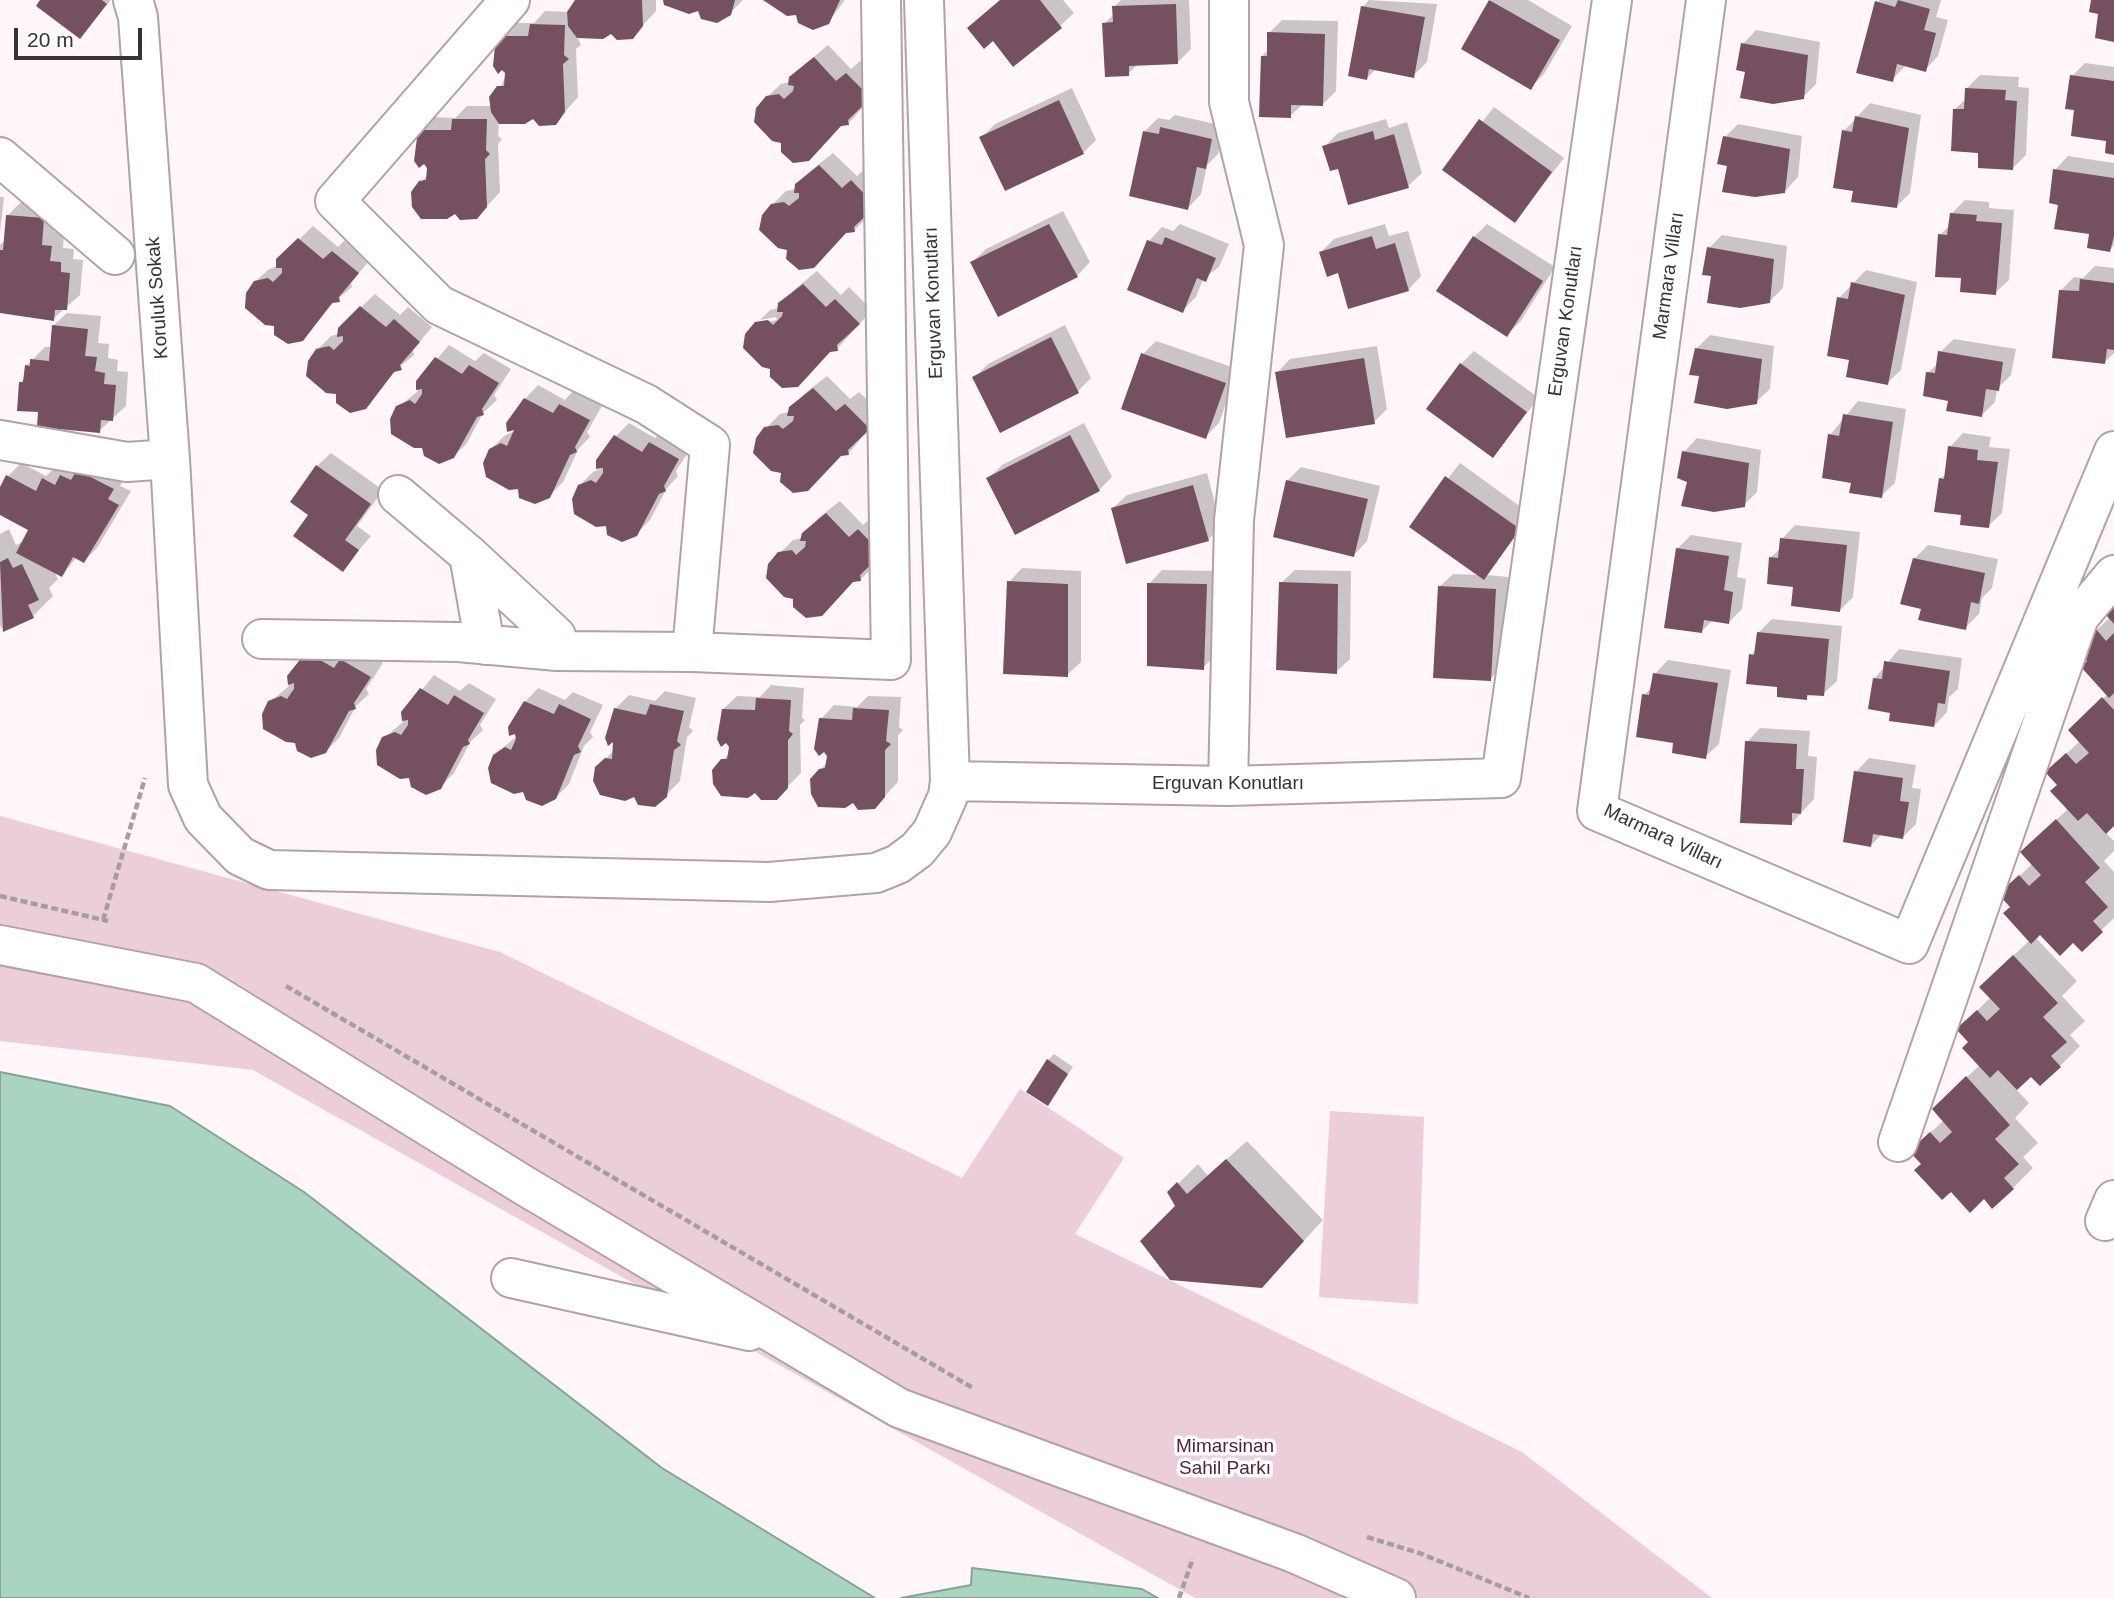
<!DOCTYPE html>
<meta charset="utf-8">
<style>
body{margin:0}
#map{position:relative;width:2114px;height:1598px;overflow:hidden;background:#fef6f9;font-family:Arial,sans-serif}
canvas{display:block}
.scale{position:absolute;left:14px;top:28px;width:128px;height:32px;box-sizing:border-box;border:4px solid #393234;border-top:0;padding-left:9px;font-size:21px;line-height:24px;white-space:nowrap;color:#393234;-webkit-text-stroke:5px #fff;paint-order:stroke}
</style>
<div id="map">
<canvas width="2114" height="1598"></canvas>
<div class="scale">20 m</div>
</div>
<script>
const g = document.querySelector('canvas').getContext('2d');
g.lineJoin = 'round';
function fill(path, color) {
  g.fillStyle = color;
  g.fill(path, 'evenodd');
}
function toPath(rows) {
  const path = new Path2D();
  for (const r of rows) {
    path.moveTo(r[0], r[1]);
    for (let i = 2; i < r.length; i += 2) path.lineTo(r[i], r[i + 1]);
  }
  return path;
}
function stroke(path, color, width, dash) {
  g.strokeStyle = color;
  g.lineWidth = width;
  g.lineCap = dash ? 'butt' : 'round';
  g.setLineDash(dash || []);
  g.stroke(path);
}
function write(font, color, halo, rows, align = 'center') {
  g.font = font + ' Arial,sans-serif';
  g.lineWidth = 7;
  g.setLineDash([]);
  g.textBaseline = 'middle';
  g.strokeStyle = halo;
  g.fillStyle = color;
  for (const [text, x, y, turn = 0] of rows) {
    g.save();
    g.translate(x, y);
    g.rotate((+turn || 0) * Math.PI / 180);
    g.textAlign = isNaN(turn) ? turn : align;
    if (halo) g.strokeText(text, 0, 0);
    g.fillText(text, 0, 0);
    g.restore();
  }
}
fill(toPath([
 [0,816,500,952,962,1178,1020,1089,1124,1158,1075,1234,1522,1452,1712,1598,1195,1598,253,1070,0,1041],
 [1330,1111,1424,1117,1418,1304,1319,1297]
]), '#ebceda');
const water = toPath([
 [0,1072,170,1106,304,1192,662,1468,875,1598,0,1598,0,1072],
 [972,1568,1142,1589,1158,1598,901,1598,971,1585,972,1568]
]);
fill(water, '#a8d4c0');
stroke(water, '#87a396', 2);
fill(toPath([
 [43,0,111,0,80,37],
 [578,0,656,0,656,11,632,37,611,31,577,36,581,45,576,49,578,97,555,123,533,117,499,122,498,136,502,139,498,144,500,192,476,218,455,211,421,182,428,175,428,167,420,131,433,117,455,118,467,106,492,106,507,73,498,36,511,23,534,23,545,11,569,12],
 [665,0,743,0,730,13],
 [765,0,845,0,828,22,797,13,787,14],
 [1000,0,1063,0,1074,13,1060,26,993,39,969,28],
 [1121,0,1189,0,1191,49,1177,63,1138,64,1128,74,1104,24,1114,14,1114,7],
 [1369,0,1437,4,1427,62,1413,76,1376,69,1367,78,1363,7],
 [1491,0,1528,0,1572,26,1544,74,1531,87,1463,48],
 [1879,0,1941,0,1936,17,1948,20,1938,56,1925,70,1906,65,1892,80],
 [1282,20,1338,21,1336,91,1323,104,1303,104,1290,116,1262,56,1268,50,1269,33],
 [1756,30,1820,42,1816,84,1803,97,1747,70,1743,44],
 [828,45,851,69,860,61,883,84,848,124,783,142,767,97,781,84,790,82,805,64],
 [2085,63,2114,67,2114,153,2108,139,2076,109,2072,76],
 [1980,75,2019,77,2018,87,2029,88,2026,155,2013,168,1980,151,1955,109,1967,98,1967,88],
 [1072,88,1096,140,1083,153,982,137,995,124],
 [1870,103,1921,115,1910,193,1896,207,1855,189,1844,131],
 [1494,107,1564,158,1515,221,1445,169],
 [1175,115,1224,126,1218,154,1207,165,1201,194,1188,208,1145,131,1158,118,1169,120],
 [1386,119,1389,128,1407,122,1422,173,1408,186,1339,167,1324,147,1338,133],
 [1738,124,1802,136,1798,177,1785,191,1729,164,1725,137],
 [833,153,857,176,866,168,867,217,854,231,788,248,772,205,786,191,796,189,810,171],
 [2068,156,2114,163,2114,245,2109,250,2060,203,2055,170],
 [0,197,4,197,0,233],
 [1965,200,1989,202,1989,208,2014,210,2009,280,1995,293,1963,277,1940,235,1950,225,1951,214],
 [21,202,57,205,54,232,64,233,63,248,74,249,73,259,83,260,80,295,53,319,0,312,0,245,6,239,8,215],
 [1063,211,1090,262,1077,276,972,262,986,249],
 [1180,224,1229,244,1219,267,1203,279,1196,297,1182,311,1129,289,1149,241,1162,227,1173,231],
 [1385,224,1389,236,1408,231,1421,276,1408,290,1339,271,1321,252,1334,239],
 [1487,224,1555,267,1520,322,1506,335,1474,237],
 [313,226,338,247,346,239,371,259,351,282,352,287,335,301,302,340,276,325,255,282,269,269,278,266,278,260],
 [1722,235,1787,246,1783,288,1769,302,1713,275,1709,248],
 [2095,266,2114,268,2114,353,2105,362,2061,290,2074,277,2083,278],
 [1866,270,1917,282,1901,370,1887,383,1851,359,1839,298],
 [817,271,841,295,849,287,872,310,837,349,772,367,758,324,777,320,776,317,760,320,770,310,779,308,794,290],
 [375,294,400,315,408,307,432,327,413,350,414,355,397,369,365,408,337,392,317,350,331,336,339,334,339,328],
 [67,313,101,316,98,343,109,344,108,358,118,360,117,371,128,372,126,406,99,431,40,411,21,382,25,378,26,366,45,347,52,347,53,326],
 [1065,325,1091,378,1078,391,974,378,988,364],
 [1710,335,1774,346,1770,389,1756,402,1697,348],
 [1954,339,2016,349,2011,375,1997,389,1995,402,1982,415,1950,399,1928,373,1939,362,1940,352],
 [1156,341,1238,369,1219,423,1205,437,1143,354],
 [449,345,475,361,484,353,511,369,494,395,497,400,483,413,467,443,453,457,424,446,398,407,418,391,417,382],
 [1377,346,1387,409,1374,422,1277,373,1290,359],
 [1474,351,1539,398,1492,456,1461,364],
 [827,376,850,399,859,392,882,414,848,454,783,472,766,428,780,414,789,412,804,394],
 [538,385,565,400,573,391,602,406,587,432,590,437,579,448,563,482,549,496,520,487,490,450,504,436,518,429,525,399],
 [1858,401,1906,409,1895,483,1881,496,1853,482,1830,435],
 [629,423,655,438,664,430,692,446,676,471,678,476,667,488,650,520,636,534,607,524,579,486,593,472,605,467,616,436],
 [1084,423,1112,477,1099,490,988,479,1002,465],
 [1963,433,1991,437,1989,447,2010,449,2002,513,1988,526,1963,514,1940,479,1947,473,1950,447],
 [1697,438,1761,450,1757,492,1744,505,1684,452],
 [331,453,383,490,357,526,371,536,343,569,311,515,317,466],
 [21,463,46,476,57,466,126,475,120,486,131,491,97,548,84,561,77,557,62,575,54,571,58,579,49,588,53,596,33,616,3,630,0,625,0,534,9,529,16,545,24,541,30,529,0,514,0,491,8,476],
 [1460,463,1532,515,1486,575,1508,577,1504,666,1490,679,1439,587,1453,574,1480,575,1411,526],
 [1301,467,1380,486,1367,541,1354,555,1287,481],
 [1207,473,1221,526,1208,540,1113,508,1127,495],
 [840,501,863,525,872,517,874,566,860,580,795,598,779,554,793,540,803,538,817,519],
 [1795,525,1860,532,1853,597,1840,610,1795,586,1771,557,1781,548,1782,539],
 [1691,535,1742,543,1737,577,1746,579,1742,609,1729,622,1713,620,1702,631,1677,549],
 [1928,545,1998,559,1992,588,1982,598,1979,614,1965,628,1923,607,1902,603,1915,558],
 [1022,568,1081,571,1081,662,1067,675,1009,582],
 [1162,570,1219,571,1216,654,1203,668,1149,584],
 [1295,570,1351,571,1350,659,1336,672,1281,583],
 [2114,592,2114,824,2105,832,2114,841,2114,851,2104,861,2114,872,2114,918,2082,949,2073,940,2040,933,2035,937,2077,981,2062,996,2085,1021,2070,1035,2080,1046,2060,1066,2032,1075,2016,1089,2029,1103,2015,1118,2038,1143,2023,1157,2033,1168,2013,1188,1984,1197,1951,1190,1911,1151,1944,1120,1954,1089,1980,1065,1970,1042,1958,1029,1991,997,2001,967,2030,940,2012,907,2001,894,2033,863,2043,832,2069,808,2059,784,2047,772,2080,741,2070,730,2108,694,2089,661,2078,648,2110,617],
 [1772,619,1842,626,1837,681,1823,694,1811,693,1806,698,1779,685,1751,655,1757,649,1758,633],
 [320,639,355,647,383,663,366,689,369,694,356,706,339,738,325,752,296,741,270,702,289,686,289,677],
 [1899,649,1962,658,1958,689,1949,697,1947,712,1934,726,1892,711,1874,679],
 [1668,660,1731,670,1719,744,1705,757,1675,742,1644,695,1653,686,1655,674],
 [434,675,460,691,469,683,496,699,480,725,483,730,471,741,454,773,440,787,411,776,384,738,403,722,403,713],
 [771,685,804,688,802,718,805,720,800,725,801,773,776,798,723,760,730,753,723,709,737,696,760,697],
 [538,688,565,700,573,692,603,705,590,732,593,737,584,746,569,784,555,798,525,790,494,755,517,736,525,702],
 [665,691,696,698,689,727,693,731,687,737,680,781,666,795,635,795,597,768,614,750,615,709,629,695,655,701],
 [868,696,901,697,899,727,903,730,898,735,898,782,874,808,820,770,828,762,828,756,821,719,834,705,857,707],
 [1760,728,1810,731,1808,756,1817,757,1814,799,1791,824,1747,742],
 [1869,758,1916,765,1912,788,1921,789,1916,824,1903,837,1882,834,1871,845,1856,772],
 [1054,1054,1073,1067,1047,1104,1048,1060],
 [1247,1141,1323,1220,1262,1286,1177,1207,1169,1193,1198,1164,1208,1176]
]), '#0003');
fill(toPath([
 [40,0,102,0,107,4,80,39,36,6],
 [575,0,642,0,643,26,633,39,617,40,611,34,603,39,577,38,568,26,567,12],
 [663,0,735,0,731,15,717,23,701,19,698,11,689,14,664,5],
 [763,0,840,0,829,24,813,30,798,23,796,15,787,16],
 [1000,0,1040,0,1062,28,1013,67,993,41,984,49,967,28],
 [1489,0,1560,40,1531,90,1461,49],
 [1898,0,1930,9,1924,30,1936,33,1926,72,1897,64,1893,82,1856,73,1875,1,1895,7],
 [2091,0,2114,0,2114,42,2095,38,2098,14,2089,12],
 [1176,4,1178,64,1129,66,1129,76,1105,77,1102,23,1113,22,1112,6],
 [1361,6,1425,17,1414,78,1369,69,1367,80,1348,76],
 [530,24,565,25,564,55,569,59,563,64,565,112,556,125,539,126,533,119,525,124,499,124,491,112,489,97,497,86,504,86,505,73,502,70,498,74,493,66,496,36,528,36],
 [1267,32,1325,34,1323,106,1291,105,1291,118,1259,117,1261,56,1267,56],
 [1741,43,1808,55,1804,99,1773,104,1740,98,1745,72,1736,70],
 [814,57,836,81,846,73,871,98,848,120,849,125,841,126,809,161,793,163,781,152,781,143,772,141,754,122,756,108,766,96,779,94,784,99,793,91,794,86,788,85,789,77],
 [2070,75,2114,81,2114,155,2105,153,2106,141,2071,136,2074,110,2065,109],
 [1965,88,2006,90,2005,100,2017,101,2013,170,1978,168,1978,153,1951,151,1953,109,1964,109],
 [1059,100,1084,154,1005,191,979,137],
 [1855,116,1909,128,1897,208,1851,202,1853,191,1833,188,1842,130,1852,132],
 [452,119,487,119,486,150,490,154,485,159,487,207,477,219,460,220,455,214,447,219,421,219,412,207,411,192,419,181,426,180,427,168,424,164,419,168,414,161,418,130,451,130],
 [1479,119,1552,172,1515,223,1442,170],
 [1160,127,1212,139,1206,169,1197,167,1188,210,1129,196,1143,131,1159,134],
 [1373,131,1375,140,1394,134,1409,188,1348,205,1338,169,1330,171,1322,146],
 [1723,136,1790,149,1785,193,1755,197,1722,192,1727,166,1717,164],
 [819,165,842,188,851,180,876,206,854,227,855,232,846,233,814,268,799,270,786,259,787,250,778,248,759,230,762,215,771,204,784,202,789,206,799,198,799,193,794,193,795,184],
 [2053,169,2114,178,2114,236,2110,252,2087,248,2089,234,2054,229,2058,205,2049,203],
 [1950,213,1977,215,1976,221,2002,223,1996,295,1960,292,1961,278,1935,277,1938,234,1947,235],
 [6,215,44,218,42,245,52,246,50,261,61,262,61,272,70,273,67,310,55,310,54,321,0,313,0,250,3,250],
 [1049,224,1078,277,998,317,970,262],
 [1372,236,1376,249,1395,243,1409,291,1348,309,1338,273,1327,277,1319,252],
 [1473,236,1543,281,1507,337,1436,291],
 [1165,237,1216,258,1206,282,1197,278,1183,313,1127,290,1147,240,1162,245],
 [298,238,323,259,332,251,359,273,339,297,340,302,332,303,303,341,288,344,274,335,274,326,265,325,245,308,246,293,254,281,268,278,273,282,282,273,282,268,276,268,276,259],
 [1707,247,1774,259,1770,303,1740,308,1707,303,1711,276,1702,275],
 [2080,279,2114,283,2114,350,2107,349,2105,364,2052,358,2059,290,2079,291],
 [1851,282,1905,295,1888,385,1846,377,1849,360,1827,356,1837,297,1848,299],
 [803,284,826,307,835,299,860,324,837,345,838,351,830,352,798,387,782,388,770,377,770,369,762,367,743,348,745,334,755,322,768,320,773,325,782,316,783,312,777,312,778,303],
 [360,306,386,327,394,319,420,342,400,365,402,370,394,372,366,409,350,413,336,403,336,394,326,393,306,376,308,361,316,349,329,346,334,350,343,341,343,336,337,337,338,328],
 [52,325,88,329,85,356,97,357,95,371,105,373,104,384,116,385,113,421,101,420,100,433,37,427,38,412,17,411,19,382,23,382,25,365,30,366,30,359,49,361],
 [1051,337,1079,393,1000,433,972,377],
 [1695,348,1762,359,1757,404,1727,409,1694,403,1699,376,1689,375],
 [1938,351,2003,362,1999,391,1986,389,1982,417,1946,411,1948,401,1923,396,1926,372,1935,373],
 [1141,353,1226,383,1206,439,1121,409],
 [435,357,462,374,469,365,499,383,482,409,484,415,477,417,454,458,439,464,424,456,422,448,414,448,391,434,390,419,396,406,410,400,415,404,422,394,422,389,416,390,416,381],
 [1364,358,1375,424,1286,438,1275,372],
 [1460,363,1527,412,1493,458,1426,409],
 [813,388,836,411,845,404,870,429,848,450,849,455,841,456,808,491,793,493,780,482,781,473,771,471,753,453,756,438,764,427,778,425,783,429,793,421,794,416,787,416,789,407],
 [524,398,553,413,559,404,590,420,575,447,577,452,570,455,550,498,535,504,519,498,518,489,509,490,486,477,483,463,489,449,501,443,507,446,514,430,507,432,506,423],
 [1843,414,1893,422,1882,498,1849,493,1851,483,1822,478,1828,434,1839,436],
 [614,435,642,452,649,442,679,459,664,486,666,491,659,494,637,536,622,542,607,535,606,526,596,527,574,514,572,499,578,485,591,480,596,483,603,473,603,468,596,469,596,460],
 [1070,435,1100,491,1015,535,986,478],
 [1948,446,1978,450,1977,460,1998,462,1989,528,1960,525,1961,515,1934,512,1939,478,1944,479],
 [1682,451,1749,463,1745,507,1714,512,1681,506,1687,482,1677,478],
 [316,465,371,504,345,540,359,550,343,572,293,536,308,515,290,502],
 [77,470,114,489,108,499,119,505,84,563,73,557,62,577,16,553,28,530,0,515,0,487,6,475,36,491,42,478,55,485,60,475,71,480],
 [1445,476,1520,529,1484,580,1409,527],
 [1286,480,1368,499,1354,557,1273,537],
 [1193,485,1209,541,1126,564,1111,508],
 [826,513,849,537,858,529,882,554,860,575,861,581,853,582,822,616,806,618,793,607,793,599,784,597,766,578,768,564,778,552,792,550,796,555,805,547,806,541,800,541,802,533],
 [1780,538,1847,545,1840,612,1791,606,1793,587,1767,584,1769,557,1778,558],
 [1676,548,1729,556,1724,590,1733,592,1729,624,1704,620,1702,633,1664,628],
 [8,558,13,568,22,564,39,600,28,605,34,618,3,632,0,562],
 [1913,558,1985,573,1979,604,1971,602,1966,630,1918,620,1921,609,1900,604],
 [1007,581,1068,584,1068,677,1003,674],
 [1279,582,1338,584,1337,674,1276,670],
 [1147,583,1207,584,1204,670,1147,666],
 [1438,586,1496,589,1491,681,1433,678],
 [2114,591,2114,624,2098,606],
 [2096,629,2106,641,2114,633,2114,693,2109,698,2081,667,2087,661,2076,648],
 [1757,632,1829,639,1824,696,1807,695,1807,700,1777,697,1777,687,1746,684,1749,654,1754,655],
 [306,652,334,668,340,659,371,677,354,703,356,709,349,711,326,753,311,758,297,751,295,743,286,742,263,729,262,714,268,701,281,696,287,699,294,689,294,683,288,685,287,676],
 [1884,661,1950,671,1945,704,1938,703,1934,727,1889,721,1890,713,1868,709,1873,678,1882,679],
 [1653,673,1718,683,1706,759,1672,753,1673,743,1636,737,1642,694,1649,695],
 [420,688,448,705,454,695,484,713,468,740,470,744,463,747,441,789,426,795,411,787,409,778,400,779,377,765,376,750,382,737,395,732,401,735,408,725,408,720,402,721,401,712],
 [2102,697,2114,710,2114,826,2106,834,2087,813,2078,821,2050,791,2057,785,2045,772,2066,753,2076,764,2089,753,2068,730],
 [756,698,791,700,789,731,793,734,788,740,788,788,777,800,761,800,755,793,748,798,721,796,713,784,712,770,721,759,727,759,729,747,726,743,721,747,717,739,722,709,755,710],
 [524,701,554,714,559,704,591,719,578,746,581,752,574,755,556,799,542,806,526,800,523,792,514,794,491,783,488,768,493,755,505,747,511,750,516,739,515,734,509,736,508,727],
 [650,704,684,711,677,741,681,745,674,750,667,797,655,807,638,805,634,797,625,801,600,795,593,781,595,767,605,758,612,759,613,742,608,746,605,738,614,708,646,715],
 [853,708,889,710,886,741,891,744,885,750,885,797,875,809,858,810,853,803,845,808,818,807,811,794,810,779,819,769,825,768,827,756,824,752,819,756,814,749,819,718,852,720],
 [1745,741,1797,744,1796,769,1804,769,1801,814,1792,813,1792,825,1740,823],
 [1854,771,1903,778,1900,801,1909,802,1903,839,1873,834,1871,847,1843,842],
 [2056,819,2100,868,2085,882,2108,907,2093,921,2103,932,2082,952,2073,943,2060,956,2040,935,2031,944,2003,913,2010,907,1998,894,2019,875,2029,886,2041,875,2020,852],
 [2013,955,2058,1003,2043,1017,2067,1042,2051,1056,2061,1067,2040,1086,2031,1077,2017,1090,1998,1070,1990,1078,1962,1048,1968,1042,1956,1029,1977,1010,1987,1021,2000,1009,1979,987],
 [1047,1059,1068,1074,1048,1106,1026,1092],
 [1966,1076,2010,1125,1995,1139,2019,1164,2004,1178,2014,1189,1992,1209,1984,1199,1970,1213,1951,1192,1942,1200,1914,1170,1921,1164,1909,1151,1930,1132,1940,1143,1952,1132,1932,1109],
 [1226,1159,1304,1241,1262,1288,1170,1280,1140,1241,1175,1206,1167,1192,1177,1182,1187,1194]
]), '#755060');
const minor = toPath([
 [133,0,138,17,170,459,188,785,203,818,240,856,269,870,769,882,876,873,898,864,917,850,932,832,948,796,950,781,924,0],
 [510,0,335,201,439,305,646,404,710,445,692,652],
 [1706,0,1597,811,1909,944,2114,451],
 [0,157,115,255],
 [0,440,127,462,170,459],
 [398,495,469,555,485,645],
 [469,555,556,636,557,651],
 [262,639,458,642,557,651,692,652,891,660,881,0],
 [950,781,1228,786,1501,778,1612,0],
 [1228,786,1234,520,1264,245,1229,102,1229,0],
 [0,945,196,983,525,1186,899,1408,1294,1553,1396,1598],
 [1898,1142,2079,617,2114,575],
 [2105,1221,2114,1200],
 [511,1278,749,1331]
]);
stroke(minor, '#b3a1a8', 42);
stroke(toPath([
 [0,896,108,921],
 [103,920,145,778],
 [286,986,973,1388],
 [1367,1537,1422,1554,1529,1598],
 [1179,1598,1193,1558]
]), '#a59ea0', 4.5, [7, 3.5]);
stroke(minor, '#fff', 38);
write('19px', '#393234', '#fff', [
 ["Marmara Vilları",1669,276,-82],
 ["Koruluk Sokak",158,298,-94],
 ["Erguvan Konutları",934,303,-92],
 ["Erguvan Konutları",1566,321,-82],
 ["Erguvan Konutları",1228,784],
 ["Marmara Vilları",1663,837,25]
]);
write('19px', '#521e38', '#fff', [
 ["Mimarsinan",1225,1447],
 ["Sahil Parkı",1225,1469]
]);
</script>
